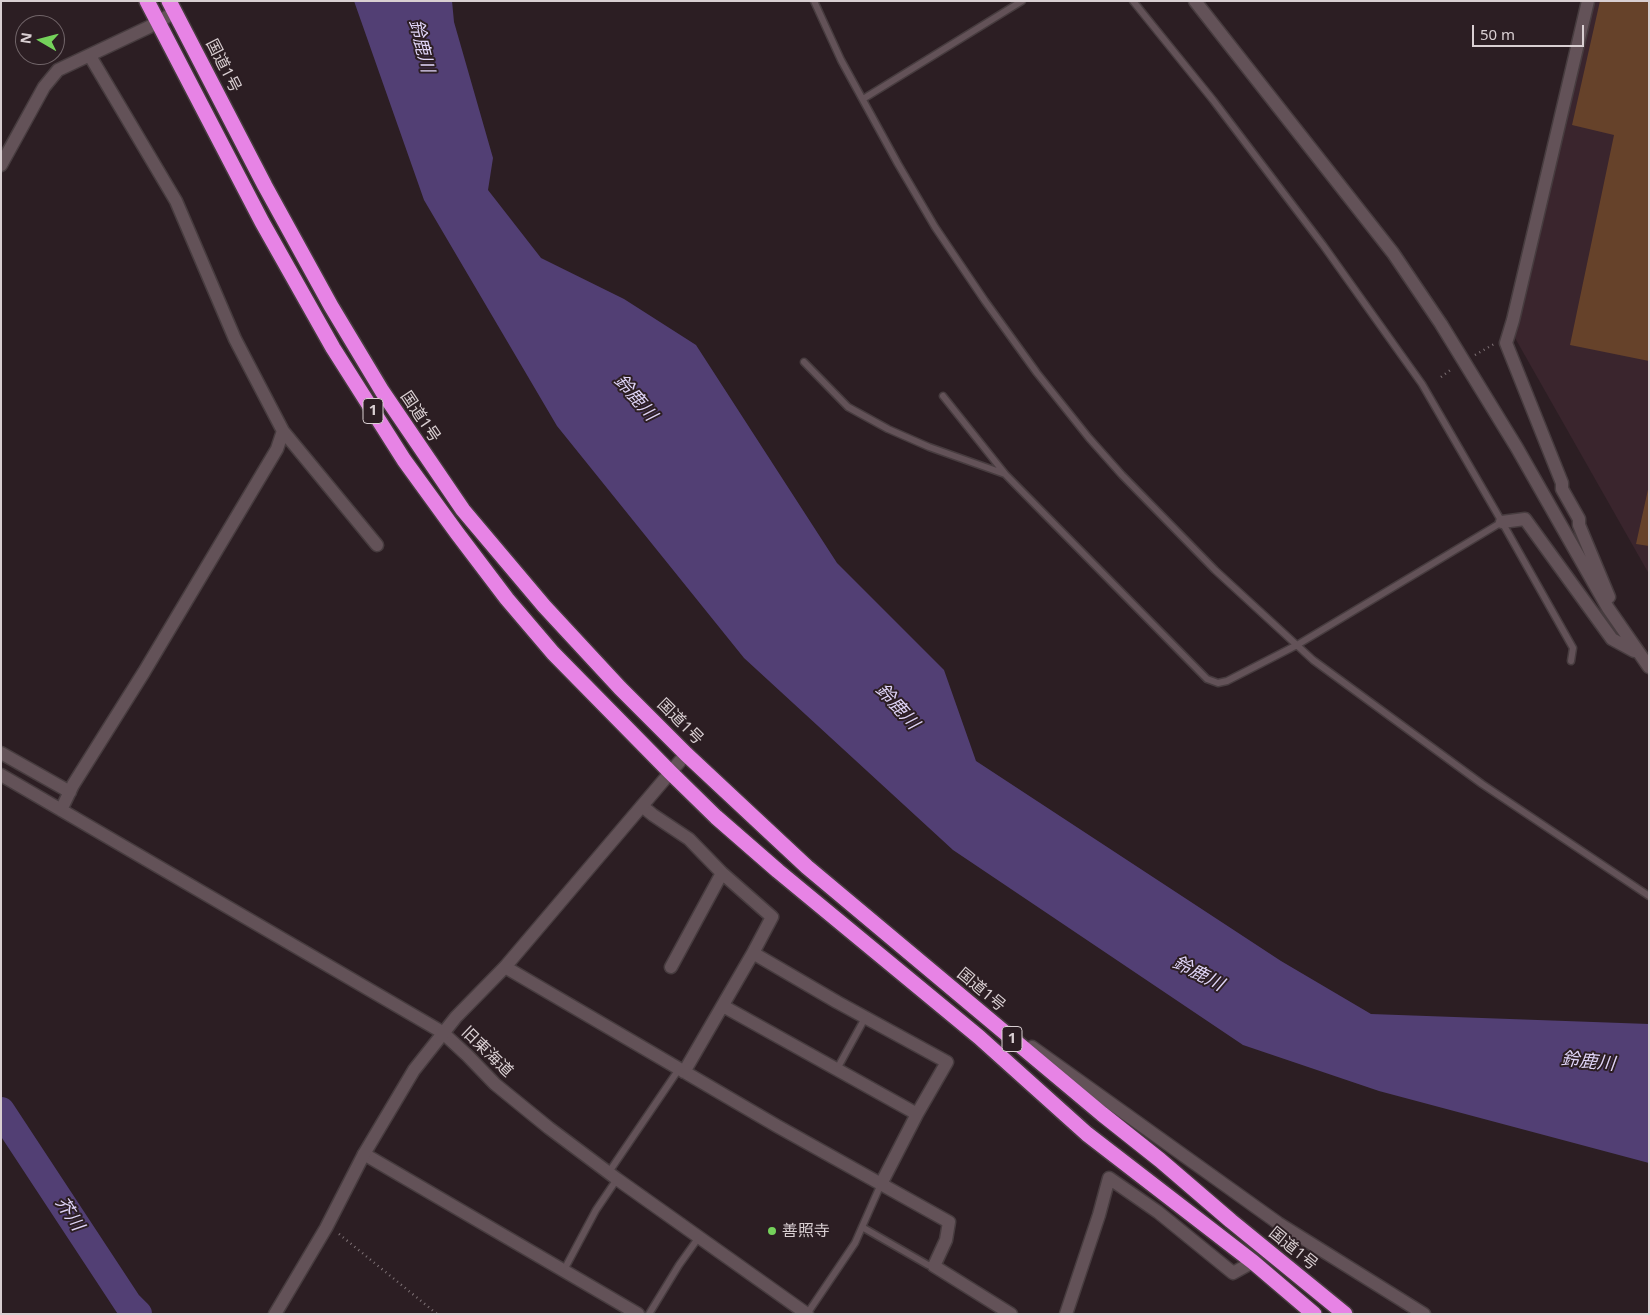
<!DOCTYPE html>
<meta charset="utf-8">
<style>
body{margin:0}
#map{position:relative;width:1650px;height:1315px;overflow:hidden;background:#2c1e23;font-family:"Noto Sans",sans-serif}
canvas{display:block}
.frame{position:absolute;inset:0;border:2px solid #d9cfd2;pointer-events:none}
.north{position:absolute;left:15px;top:15px;width:50px;height:50px;box-sizing:border-box;background:#2c1e23;border:1px solid #716569;border-radius:50%;rotate:278deg;font-size:14px;font-weight:700;line-height:20px;text-align:center;color:#d9cfd2}
.north::after{content:'';display:block;margin:auto;width:18px;height:22px;background:#75d25b;clip-path:polygon(50% 0,100% 100%,50% 72%,0 100%)}
.scale{position:absolute;left:1472px;top:25px;width:112px;height:22px;box-sizing:border-box;border:2px solid #d9cfd2;border-top:0;padding-left:6px;font-size:15px;line-height:18px;white-space:nowrap;color:#d9cfd2;-webkit-text-stroke:4px #2c1e23;paint-order:stroke}
</style>
<div id="map">
<canvas width="1650" height="1315"></canvas>
<div class="frame"></div>
<div class="north">N</div>
<div class="scale">50 m</div>
</div>
<script>
const g = document.querySelector('canvas').getContext('2d');
g.lineJoin = 'round';
function fill(path, color) {
  g.fillStyle = color;
  g.fill(path, 'evenodd');
}
function toPath(rows) {
  const path = new Path2D();
  for (const r of rows) {
    path.moveTo(r[0], r[1]);
    for (let i = 2; i < r.length; i += 2) path.lineTo(r[i], r[i + 1]);
  }
  return path;
}
function stroke(path, color, width, dash) {
  g.strokeStyle = color;
  g.lineWidth = width;
  g.lineCap = dash ? 'butt' : 'round';
  g.setLineDash(dash || []);
  g.stroke(path);
}
function write(font, color, halo, rows, align = 'center') {
  g.font = font + ' "Noto Sans","Noto Sans JP",sans-serif';
  g.lineWidth = 4;
  g.setLineDash([]);
  g.textBaseline = 'middle';
  g.strokeStyle = halo;
  g.fillStyle = color;
  for (const [text, x, y, turn = 0] of rows) {
    g.save();
    g.translate(x, y);
    g.rotate((+turn || 0) * Math.PI / 180);
    g.textAlign = isNaN(turn) ? turn : align;
    if (halo) g.strokeText(text, 0, 0);
    g.fillText(text, 0, 0);
    g.restore();
  }
}
fill(toPath([
 [1593,1,1649,1,1649,574,1515,338]
]), '#3a252d');
fill(toPath([
 [1600,1,1649,1,1649,361,1570,345,1614,135,1572,125],
 [1649,485,1649,546,1636,544]
]), '#66422a');
fill(toPath([
 [354,1,452,1,454,22,493,158,488,190,541,258,624,299,696,345,837,563,944,670,976,761,1281,961,1371,1014,1649,1024,1649,1163,1379,1091,1243,1045,953,850,744,658,557,426,424,200]
]), '#523f74');
stroke(toPath([
 [1,1111,128,1304,138,1314]
]), '#523f74', 28);
const lane = toPath([
 [814,1,841,60,898,164,935,227,985,301,1037,373,1089,438,1122,475,1215,570,1313,660,1482,784,1649,896],
 [1133,1,1213,100,1323,245,1422,384,1502,522,1573,648,1571,661],
 [863,99,1022,1],
 [804,362,848,407,888,429,929,447,1005,474],
 [943,396,1006,475,1207,679,1218,683,1227,681,1297,645,1502,522],
 [837,1069,865,1018],
 [609,1172,679,1069],
 [862,1227,928,1265,934,1266],
 [564,1270,596,1210,617,1179],
 [649,1314,679,1265,699,1237],
 [807,1314,855,1243,881,1184]
]);
const street = toPath([
 [1195,1,1393,253,1441,324,1517,448,1608,608,1649,667],
 [1588,1,1513,320,1506,343,1562,483,1562,489,1579,519,1579,525,1609,597],
 [90,56,176,201,235,339,283,431,377,545],
 [1,165,44,87,58,70,149,27,175,12],
 [1502,522,1525,519,1612,639,1634,651],
 [1,753,70,792],
 [1,775,442,1032,468,1056,495,1084,549,1128,617,1179,807,1314],
 [642,806,653,815,689,839,722,873,772,917,753,953],
 [61,810,73,785,144,672,277,449,283,431],
 [505,967,777,1126,949,1222,946,1240,934,1266,1011,1314],
 [671,967,722,873],
 [723,1006,917,1114],
 [1032,1047,1278,1223,1424,1314],
 [684,1072,753,953,837,1002,947,1062,917,1114,881,1184],
 [364,1154,638,1314],
 [1066,1314,1099,1215,1109,1178,1158,1212,1233,1273,1253,1262]
]);
const secondary = toPath([
 [275,1314,326,1228,364,1154,414,1070,456,1017,505,967,686,754]
]);
const highway = toPath([
 [147,1,262,222,333,348,404,460,457,533,507,599,553,653,670,772,716,817,778,871,979,1037,1087,1134,1253,1262,1314,1314],
 [169,1,265,186,331,306,382,391,463,510,544,606,620,688,686,754,807,867,1102,1114,1160,1160,1231,1221,1345,1314]
]);
stroke(lane, '#473c3f', 9);
stroke(street, '#473c3f', 15);
stroke(secondary, '#473c3f', 15);
stroke(highway, '#473c3f', 18);
stroke(toPath([
 [1475,355,1494,344],
 [1441,377,1453,368],
 [339,1234,437,1314]
]), '#7f7377', 2.5, [1, 4]);
stroke(lane, '#635258', 6);
stroke(street, '#635258', 12);
stroke(secondary, '#635258', 12);
stroke(highway, '#e783e5', 15);
for (const [x, y, r, color] of [
 [772,1231,5,"#75d25b"]
]) {
  const dot = new Path2D();
  dot.arc(x, y, r, 0, 2 * Math.PI);
  g.fillStyle = color;
  g.fill(dot);
  stroke(dot, '#2c1e23', 2);
}
for (const [x, y, w] of [
 [373,411,20],
 [1012,1039,20]
]) {
  const box = new Path2D();
  box.roundRect(x - w / 2, y - 12.5, w, 25, 4);
  g.fillStyle = '#2c1e23';
  g.fill(box);
  stroke(box, '#d9cfd2', 1);
}
write('bold 15px', '#d9cfd2', null, [
 ["1",373,411],
 ["1",1012,1039]
]);
write('16px', '#d9cfd2', '#2c1e23', [
 ["国道1号",223,66,63],
 ["国道1号",420,417,56],
 ["国道1号",680,722,45],
 ["国道1号",981,990,40],
 ["旧東海道",487,1052,44],
 ["国道1号",1293,1249,39]
]);
write('16px', '#d9cfd2', '#2c1e23', [
 ["善照寺",782,1231]
], 'left');
write('italic 18px', '#dfd4f7', '#2c1e23', [
 ["鈴鹿川",421,46,76],
 ["鈴鹿川",635,398,49],
 ["鈴鹿川",897,707,48],
 ["鈴鹿川",1198,974,27],
 ["鈴鹿川",1588,1062,6],
 ["芥川",69,1214,57]
]);
</script>
